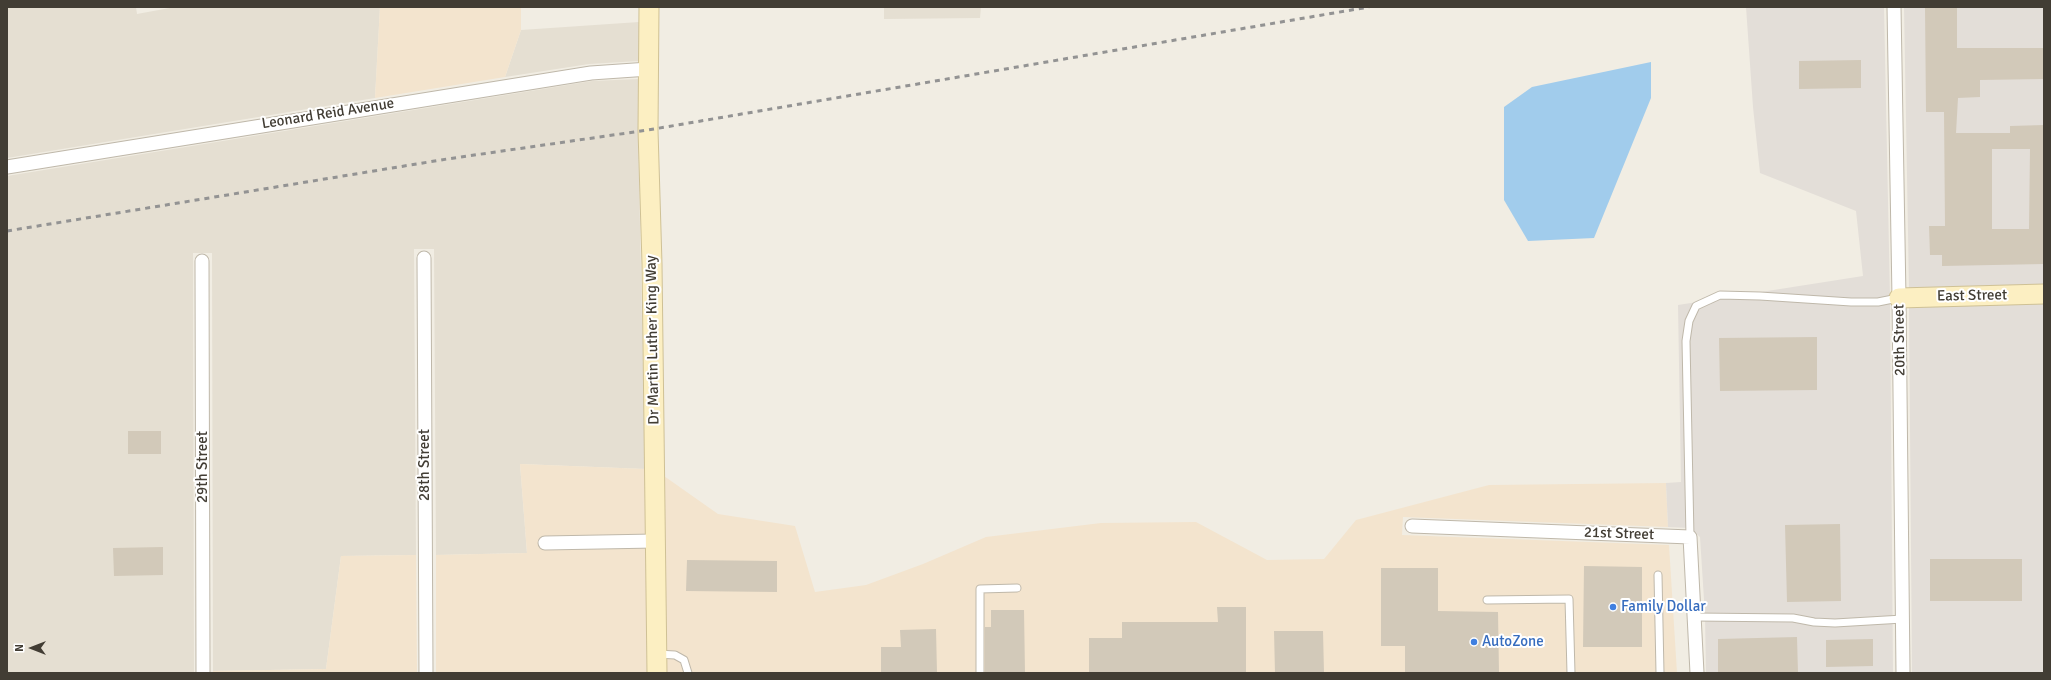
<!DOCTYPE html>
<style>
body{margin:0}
#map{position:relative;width:2051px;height:680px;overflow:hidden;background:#f1ede3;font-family:Signika,sans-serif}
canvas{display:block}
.frame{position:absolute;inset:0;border:8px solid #423d34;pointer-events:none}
.north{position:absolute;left:12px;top:628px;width:40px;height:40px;-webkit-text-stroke:3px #fff;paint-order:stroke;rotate:270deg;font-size:11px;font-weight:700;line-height:16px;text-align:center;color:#423d34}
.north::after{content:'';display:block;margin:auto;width:14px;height:18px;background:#423d34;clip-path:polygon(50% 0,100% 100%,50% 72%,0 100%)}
</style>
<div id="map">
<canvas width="2051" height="680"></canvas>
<div class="frame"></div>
<div class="north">N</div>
</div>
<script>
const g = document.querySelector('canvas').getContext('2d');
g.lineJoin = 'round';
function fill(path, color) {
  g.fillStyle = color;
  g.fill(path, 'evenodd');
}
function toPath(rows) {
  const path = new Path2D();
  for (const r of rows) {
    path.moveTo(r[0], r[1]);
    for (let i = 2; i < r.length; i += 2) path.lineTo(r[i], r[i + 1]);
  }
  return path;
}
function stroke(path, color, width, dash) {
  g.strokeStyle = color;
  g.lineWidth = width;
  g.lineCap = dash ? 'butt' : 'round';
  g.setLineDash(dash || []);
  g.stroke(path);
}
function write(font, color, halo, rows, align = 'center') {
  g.font = font + ' Signika,sans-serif';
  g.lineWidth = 4;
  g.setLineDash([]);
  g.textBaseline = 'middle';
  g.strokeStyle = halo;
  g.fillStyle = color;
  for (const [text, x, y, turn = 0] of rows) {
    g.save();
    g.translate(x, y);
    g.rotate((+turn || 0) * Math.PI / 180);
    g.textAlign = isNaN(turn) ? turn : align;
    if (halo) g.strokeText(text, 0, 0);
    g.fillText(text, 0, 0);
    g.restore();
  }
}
fill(toPath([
 [7,7,136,7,137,14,175,7,380,7,375,98,7,158],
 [884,7,981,7,980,18,884,19],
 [639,22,639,61,589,64,505,77,521,30],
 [639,79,638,130,645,469,520,464,527,553,436,555,434,249,414,249,416,555,341,556,326,669,213,671,212,253,193,253,194,672,7,673,7,176,592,81]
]), '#e5dfd2');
fill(toPath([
 [380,7,521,7,521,30,505,77,375,98],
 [520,464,645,469,647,673,436,673,436,555,527,553],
 [664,476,718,514,795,526,815,592,866,585,923,564,986,537,1101,523,1196,522,1267,560,1324,559,1356,520,1489,485,1666,483,1668,527,1403,517,1402,535,1669,545,1677,673,666,673],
 [416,555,417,673,213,673,213,671,326,669,341,556]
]), '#f3e4ce');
fill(toPath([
 [1746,7,1884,7,1890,298,1893,673,1706,673,1705,615,1700,537,1690,528,1668,527,1666,483,1681,482,1678,305,1863,276,1856,211,1760,173,1753,107],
 [1904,7,2044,7,2044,285,1909,289],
 [2044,303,2044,673,1912,673,1909,306]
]), '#e3ded8');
fill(toPath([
 [1651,62,1651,98,1594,238,1528,241,1504,200,1504,107,1532,87]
]), '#a1ccec');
fill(toPath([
 [1925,7,1957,7,1957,48,2044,48,2044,79,1980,80,1980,97,1958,98,1956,133,2010,133,2010,126,2044,125,2044,264,1942,266,1942,255,1930,255,1929,226,1945,226,1944,112,1926,112],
 [1992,149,2030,149,2029,229,1992,229],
 [1861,60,1861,88,1799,89,1799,61],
 [1817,337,1817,390,1720,391,1719,338],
 [128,431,161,431,161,454,128,454],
 [1840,524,1841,601,1787,602,1785,525],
 [163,547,163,575,114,576,113,548],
 [1930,559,2022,559,2022,601,1930,601],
 [687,560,777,561,777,592,686,591],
 [1584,566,1642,567,1642,647,1583,647],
 [1381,568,1438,568,1438,611,1498,612,1499,673,1405,673,1405,646,1381,646],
 [1217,607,1246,607,1246,673,1089,673,1089,638,1122,638,1122,622,1218,622],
 [991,610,1024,610,1025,673,985,673,985,627,991,627],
 [936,629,937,673,881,673,881,647,901,647,900,630],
 [1274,631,1323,631,1324,673,1275,673],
 [1797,637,1798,673,1718,673,1718,639],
 [1873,639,1873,666,1826,667,1826,640]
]), '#d2c9b9');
const lane = toPath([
 [1690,537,1686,341,1689,321,1696,306,1720,295,1760,296,1851,302,1878,302,1898,298],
 [1658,575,1660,673],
 [1487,600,1569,599,1571,673],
 [1695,617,1793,618,1814,622,1835,623,1903,619],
 [657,654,675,655,684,660,688,673],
 [980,673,980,589,1017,588]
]);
const street = toPath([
 [1894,7,1899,298,1903,673],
 [7,167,591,73,649,69],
 [424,258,426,673],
 [202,261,203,673],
 [1412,526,1690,537,1697,673],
 [545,543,655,541]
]);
const secondary = toPath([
 [649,7,648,130,652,264,657,673],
 [1899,298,2044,294]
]);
stroke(lane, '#bfb8aa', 9);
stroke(street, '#bfb8aa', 15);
stroke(secondary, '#cfc195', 21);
stroke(lane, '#fff', 7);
stroke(street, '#fff', 13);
stroke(secondary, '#fcefc2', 19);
stroke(toPath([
 [7,231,447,159,648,130,1369,7]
]), '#939393', 3, [5, 5]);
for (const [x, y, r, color] of [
 [1613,607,4,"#3f7fe0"],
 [1474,642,4,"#3f7fe0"]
]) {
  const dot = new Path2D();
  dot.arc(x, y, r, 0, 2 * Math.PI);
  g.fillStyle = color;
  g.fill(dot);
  stroke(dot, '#fff', 1.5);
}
write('15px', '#423d34', '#fff', [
 ["Leonard Reid Avenue",328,114,-9],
 ["East Street",1972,296,-1],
 ["Dr Martin Luther King Way",653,340,-91],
 ["20th Street",1900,340,-91],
 ["28th Street",425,465,-90],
 ["29th Street",203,467,-90],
 ["21st Street",1619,534,2]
]);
write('15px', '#366cbe', '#fff', [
 ["Family Dollar",1621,607],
 ["AutoZone",1482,642]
], 'left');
</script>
